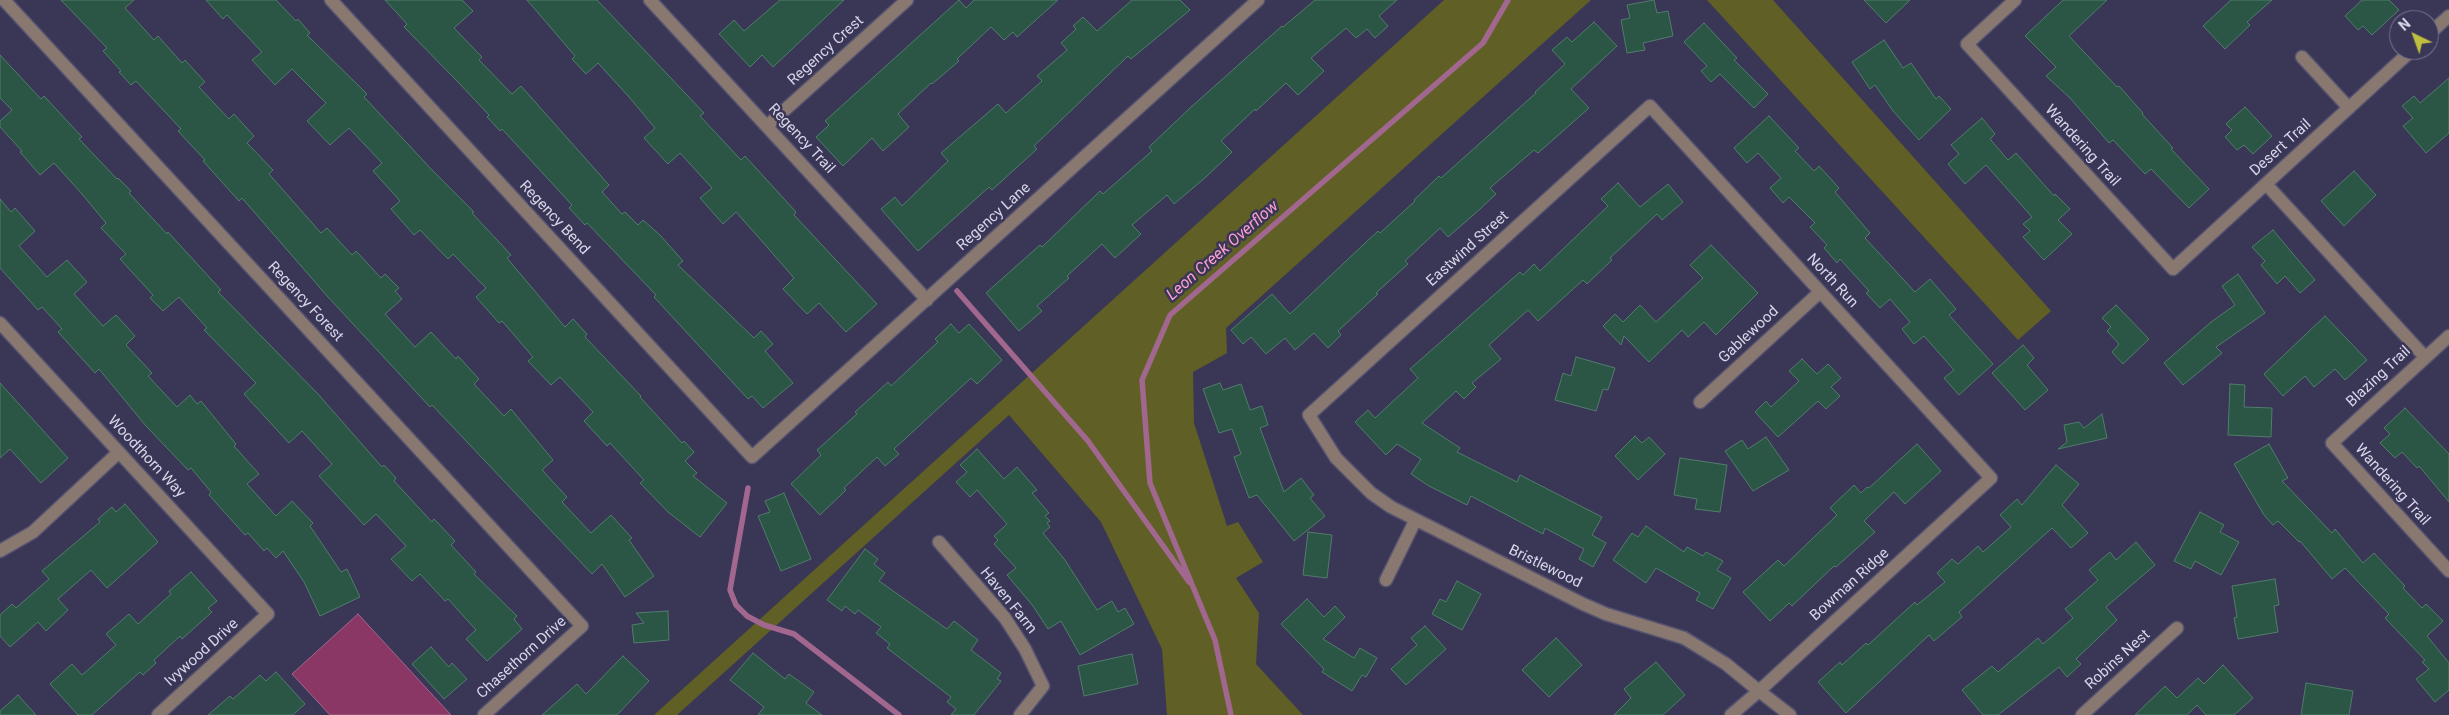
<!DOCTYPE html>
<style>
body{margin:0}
#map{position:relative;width:2449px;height:715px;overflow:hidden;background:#3a3656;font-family:Roboto,sans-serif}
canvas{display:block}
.north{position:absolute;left:2389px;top:10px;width:50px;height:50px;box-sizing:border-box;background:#3a3656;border:1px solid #797691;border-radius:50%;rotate:318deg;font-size:14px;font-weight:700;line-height:20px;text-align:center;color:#d7d6ea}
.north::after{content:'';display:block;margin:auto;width:18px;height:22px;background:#c0be40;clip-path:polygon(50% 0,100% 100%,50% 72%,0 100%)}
</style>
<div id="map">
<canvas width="2449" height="715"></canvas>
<div class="north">N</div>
</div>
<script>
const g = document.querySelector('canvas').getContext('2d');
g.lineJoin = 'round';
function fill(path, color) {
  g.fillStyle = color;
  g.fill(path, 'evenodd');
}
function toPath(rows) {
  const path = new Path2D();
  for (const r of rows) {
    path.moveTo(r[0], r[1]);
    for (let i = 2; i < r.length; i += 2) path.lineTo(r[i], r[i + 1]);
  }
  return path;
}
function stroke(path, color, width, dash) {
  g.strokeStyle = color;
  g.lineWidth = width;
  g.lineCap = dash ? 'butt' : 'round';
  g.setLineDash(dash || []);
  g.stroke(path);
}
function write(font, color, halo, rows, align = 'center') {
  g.font = font + ' Roboto,sans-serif';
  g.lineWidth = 5;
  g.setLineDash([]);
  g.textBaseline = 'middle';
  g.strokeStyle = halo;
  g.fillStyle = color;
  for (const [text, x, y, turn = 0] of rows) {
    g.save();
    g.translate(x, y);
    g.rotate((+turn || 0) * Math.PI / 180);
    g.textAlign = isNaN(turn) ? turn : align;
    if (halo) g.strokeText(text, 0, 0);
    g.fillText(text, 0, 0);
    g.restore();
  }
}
fill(toPath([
 [1444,0,1591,0,1226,328,1227,353,1193,372,1194,423,1227,526,1238,522,1263,562,1236,578,1259,613,1256,664,1303,715,1167,715,1162,649,1101,522,1009,415,677,715,654,715],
 [1707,0,1773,0,2051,311,2018,340]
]), '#606026');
const water = toPath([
 [358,614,451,715,330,715,292,674,358,614]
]);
fill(water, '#8a3766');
stroke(water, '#a1678e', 1);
stroke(toPath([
 [957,291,1088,441,1189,582],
 [748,488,730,590,736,605,747,616,764,625,794,634,899,715],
 [1231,715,1215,640,1150,483,1142,380,1170,315,1483,43,1508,0]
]), '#a1678e', 5.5);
const building = toPath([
 [61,0,134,0,125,8,154,40,158,36,182,63,185,60,205,82,199,87,229,119,234,114,254,136,247,143,273,170,269,174,321,233,327,228,352,255,356,251,381,278,385,274,399,288,395,291,402,299,385,314,415,347,431,332,456,359,458,356,479,379,474,384,504,416,511,409,553,460,542,470,567,497,562,502,591,533,611,515,632,538,629,540,654,576,625,597,602,564,592,574,432,405,430,407,328,297,242,198,239,201,203,161,205,160,178,131,181,129,136,81,131,85,119,72,121,71,103,51,107,48,61,0],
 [206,0,276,0,296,21,298,19,310,33,307,35,367,94,364,97,433,171,474,212,472,213,511,255,507,258,565,327,573,319,587,334,585,337,641,396,640,397,682,443,684,441,694,452,685,461,697,473,693,476,727,503,700,537,668,512,640,483,644,480,610,443,607,446,584,421,593,412,560,377,551,385,528,361,533,357,502,321,499,323,476,297,486,288,453,254,448,259,420,230,414,235,391,209,400,201,373,171,382,163,349,128,330,145,307,121,326,103,292,69,275,85,252,60,262,52,227,15,223,19,206,0],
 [385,0,462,0,473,11,454,28,482,57,479,60,512,94,521,86,609,185,602,192,622,214,625,212,638,225,643,220,660,235,683,261,678,265,754,338,761,331,773,344,765,351,793,383,763,408,752,396,748,399,654,297,656,295,587,223,585,225,569,208,572,205,502,129,500,131,487,117,489,115,457,81,404,27,407,24,385,0],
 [527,0,597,0,704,113,700,116,741,160,745,156,796,212,794,215,877,304,846,332,819,303,807,314,783,289,794,278,767,247,736,212,723,224,700,198,712,188,680,153,668,164,644,138,655,128,629,97,598,63,586,74,572,59,575,56,527,0],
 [780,0,844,0,773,67,762,55,750,67,719,34,734,20,744,31,780,0],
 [959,0,966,8,974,0,1058,0,1017,37,1013,32,1004,40,991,27,957,59,959,61,932,84,931,83,898,114,909,127,883,151,872,138,843,166,816,137,829,125,825,121,959,0],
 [1132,0,1180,0,1190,10,1131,59,1128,56,1034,146,1037,149,992,190,989,187,918,251,881,209,895,197,902,206,948,161,941,153,998,104,1006,113,1042,81,1037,76,1067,50,1061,43,1076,29,1073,26,1083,17,1097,31,1132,0],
 [1315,0,1397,0,1379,16,1388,26,1375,38,1367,29,1356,38,1346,28,1311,58,1324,71,1298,95,1286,83,1256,111,1255,109,1221,141,1232,152,1206,177,1174,204,1167,195,1132,225,1141,234,1115,258,1102,244,1067,276,1069,278,1037,306,1042,311,1019,331,986,293,1040,245,1042,247,1100,191,1103,194,1152,151,1149,147,1190,108,1282,26,1283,27,1315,0],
 [1654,0,1657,13,1668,11,1673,36,1643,43,1645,50,1627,53,1621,20,1630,18,1627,5,1654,0],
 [1864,0,1910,0,1886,23,1864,0],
 [2063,0,2107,0,2069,36,2117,87,2119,86,2143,113,2142,114,2173,148,2171,149,2209,189,2189,208,2151,169,2145,174,2113,140,2109,143,2070,98,2046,76,2056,67,2025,36,2063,0],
 [2231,0,2272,0,2247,22,2250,25,2225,49,2203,26,2231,0],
 [2362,0,2389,0,2399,10,2372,35,2363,26,2358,30,2345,16,2362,0],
 [1594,22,1617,46,1571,89,1589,108,1538,153,1534,150,1490,188,1496,194,1479,210,1448,237,1440,228,1405,261,1408,264,1376,293,1378,294,1338,331,1341,335,1328,348,1314,333,1295,350,1285,338,1266,354,1251,337,1243,344,1231,330,1272,294,1290,314,1364,244,1378,231,1380,233,1415,201,1414,200,1439,176,1441,178,1536,93,1535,92,1565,64,1552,50,1567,37,1572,42,1594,22],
 [1704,23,1737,58,1734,60,1768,94,1754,108,1720,74,1711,82,1701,71,1707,66,1684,42,1704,23],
 [1884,40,1903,68,1911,63,1936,99,1939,96,1951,109,1919,140,1893,111,1875,85,1870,89,1852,62,1884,40],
 [0,55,41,99,44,96,82,137,79,139,117,179,118,178,131,191,129,193,167,234,168,232,221,290,218,292,318,394,382,467,384,465,396,478,394,481,432,522,434,519,455,541,451,545,476,572,474,574,517,616,514,619,522,629,487,661,466,639,476,630,448,599,445,601,420,574,412,581,391,559,406,546,376,514,364,525,319,476,332,464,302,431,289,443,244,394,256,383,204,330,207,328,179,297,163,311,150,298,153,295,120,259,126,254,101,228,106,223,82,194,54,163,40,175,20,152,22,151,0,127,0,121,12,110,0,98,0,55],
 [2449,78,2449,133,2426,153,2403,126,2413,118,2402,106,2414,96,2420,103,2449,78],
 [2245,107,2272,136,2253,154,2244,145,2237,150,2225,137,2232,130,2226,124,2245,107],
 [1769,116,1799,148,1795,151,1814,171,1819,166,1839,188,1835,192,1870,233,1865,238,1915,292,1930,279,1956,309,1949,315,1993,364,1959,395,1944,378,1954,370,1924,336,1914,344,1902,329,1910,322,1890,299,1880,308,1866,293,1869,291,1840,259,1837,263,1824,248,1827,245,1810,227,1815,223,1789,197,1783,203,1770,188,1781,178,1758,153,1747,163,1734,148,1769,116],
 [1982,118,1995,134,1990,139,2008,160,2016,153,2054,196,2055,194,2070,209,2058,220,2072,234,2044,260,2023,237,2030,231,2023,224,2032,217,1986,165,1965,184,1948,164,1959,154,1951,145,1982,118],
 [2354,171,2376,195,2344,226,2321,201,2354,171],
 [1618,183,1640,207,1668,184,1683,202,1662,220,1657,214,1610,258,1612,260,1587,284,1583,280,1538,321,1528,310,1489,345,1501,359,1472,383,1476,387,1464,399,1456,391,1422,423,1460,448,1457,452,1517,482,1520,475,1602,517,1592,535,1606,543,1593,567,1579,559,1584,549,1545,528,1543,534,1471,496,1467,505,1429,486,1411,474,1421,459,1397,444,1386,455,1355,422,1368,410,1375,418,1418,378,1410,369,1520,272,1523,275,1534,264,1540,271,1608,206,1601,199,1618,183],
 [0,199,11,212,15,208,35,231,19,246,47,277,67,260,87,282,74,294,103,326,116,315,135,336,126,345,152,373,148,376,177,407,190,395,197,404,201,401,236,444,234,446,259,474,247,484,276,516,292,501,313,523,310,526,341,572,347,569,360,597,320,616,304,582,283,551,276,558,267,548,264,551,248,533,245,535,209,495,211,492,191,468,188,470,146,426,99,369,95,373,58,332,62,329,42,307,38,310,0,268,0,199],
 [2273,230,2315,280,2300,293,2285,276,2277,284,2261,265,2265,261,2252,247,2273,230],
 [1711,245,1758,293,1716,335,1704,322,1688,337,1682,330,1649,362,1624,336,1621,345,1603,326,1615,314,1623,322,1640,305,1656,322,1703,278,1690,265,1711,245],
 [2238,274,2265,313,2216,347,2222,353,2183,385,2164,363,2211,322,2235,305,2222,286,2238,274],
 [2116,305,2149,339,2123,364,2112,352,2119,344,2107,331,2111,327,2102,318,2116,305],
 [2325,316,2367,360,2345,380,2335,369,2314,387,2305,376,2283,396,2264,374,2325,316],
 [951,324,959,333,969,324,1002,360,977,384,971,378,894,449,899,454,885,466,877,457,844,488,846,490,820,515,791,484,821,455,817,450,857,414,855,412,888,382,891,386,938,342,935,339,951,324],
 [2023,345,2034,358,2027,365,2048,390,2025,410,1992,373,2023,345],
 [1576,357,1615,368,1608,390,1603,389,1596,411,1555,400,1563,373,1571,376,1576,357],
 [1802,359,1817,374,1828,364,1841,378,1831,387,1840,396,1826,409,1818,401,1778,437,1755,412,1766,401,1771,407,1799,381,1789,371,1802,359],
 [0,383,68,458,41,483,10,449,0,458,0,383],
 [1220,383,1223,390,1241,384,1250,410,1262,406,1268,425,1260,428,1284,492,1301,478,1314,495,1310,498,1325,516,1294,541,1257,495,1249,498,1234,457,1241,454,1232,429,1219,433,1203,389,1220,383],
 [2230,384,2245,385,2244,407,2272,408,2271,437,2228,435,2230,384],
 [2405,408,2449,454,2449,502,2419,466,2417,468,2402,452,2395,458,2380,443,2390,434,2384,428,2405,408],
 [2102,414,2107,438,2058,449,2067,442,2064,425,2079,422,2084,428,2102,414],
 [1635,436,1642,443,1649,437,1665,454,1638,480,1615,456,1635,436],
 [1766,437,1789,470,1753,491,1725,451,1742,440,1748,449,1766,437],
 [1917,444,1941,471,1905,504,1894,492,1864,521,1875,532,1836,567,1834,566,1792,606,1789,603,1770,621,1743,592,1778,560,1784,566,1837,515,1830,508,1854,485,1861,493,1867,487,1869,488,1917,444],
 [2269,444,2288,478,2282,481,2332,533,2335,529,2363,563,2374,553,2405,586,2403,588,2422,608,2426,604,2443,621,2427,636,2449,663,2449,690,2435,702,2416,679,2429,669,2422,662,2425,660,2385,618,2389,614,2345,568,2332,579,2300,541,2299,542,2278,521,2273,525,2264,515,2234,464,2269,444],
 [977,449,1004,479,1017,467,1037,490,1032,493,1049,513,1045,516,1050,521,1047,523,1050,527,1043,533,1065,560,1097,610,1112,601,1118,612,1125,608,1134,624,1080,655,1061,621,1048,629,1033,606,1007,575,1016,568,994,544,998,540,994,536,1007,524,977,490,970,497,956,482,967,472,960,465,977,449],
 [1680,458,1727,465,1720,512,1695,509,1697,499,1674,495,1680,458],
 [2056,465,2079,484,2062,505,2088,533,2071,548,2052,528,1959,612,1962,617,1934,641,1929,635,1846,713,1818,682,1840,662,1842,665,1866,643,1868,645,1915,602,1917,605,1945,582,1937,573,1952,559,1958,564,1978,546,1983,552,2011,527,2000,515,2017,499,2022,505,2056,465],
 [784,493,811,559,781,571,758,516,770,512,765,501,784,493],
 [125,504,158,542,107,588,91,570,58,599,68,610,46,631,38,622,10,647,0,636,0,615,12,604,16,608,49,579,42,571,100,522,98,519,112,507,116,512,125,504],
 [2200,512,2224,525,2220,532,2239,542,2221,575,2195,561,2191,569,2174,561,2200,512],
 [1646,526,1684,552,1687,547,1703,556,1706,552,1723,561,1717,570,1731,578,1713,609,1696,600,1700,593,1656,568,1646,583,1613,560,1632,533,1638,537,1646,526],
 [1308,532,1332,535,1327,578,1303,575,1308,532],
 [2136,542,2155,565,2106,607,2117,620,2076,659,2081,664,2067,677,2059,667,1998,715,1983,715,1962,690,1992,666,1998,672,2038,638,2043,644,2073,618,2065,609,2098,580,2089,570,2110,552,2116,560,2136,542],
 [865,549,878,559,874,564,885,573,879,581,947,629,954,621,978,640,971,650,1001,673,997,679,1001,681,974,715,951,715,956,709,947,702,951,697,887,648,890,644,876,633,881,627,858,610,855,614,845,606,842,611,827,600,865,549],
 [191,572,217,601,208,608,212,612,182,639,180,636,154,660,156,663,143,675,140,672,92,715,78,715,50,684,72,664,82,675,116,645,106,634,129,614,138,624,171,594,169,591,191,572],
 [2275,579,2279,605,2274,606,2278,632,2238,639,2234,618,2237,617,2232,586,2275,579],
 [1457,581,1481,594,1462,630,1432,614,1440,599,1446,602,1457,581],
 [1307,599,1324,617,1335,606,1345,617,1323,639,1354,658,1360,648,1377,658,1366,677,1362,675,1352,691,1322,672,1324,669,1281,624,1307,599],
 [668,611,669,640,634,643,632,625,644,623,636,613,668,611],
 [1425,626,1446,649,1406,685,1391,669,1417,645,1411,638,1425,626],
 [1556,638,1582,665,1549,697,1522,670,1556,638],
 [431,647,449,667,452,663,467,679,444,699,412,664,431,647],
 [753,653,785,679,789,674,814,692,806,703,822,715,758,715,764,707,730,680,753,653],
 [1132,654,1138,684,1084,696,1078,666,1132,654],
 [623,656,649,681,617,715,542,715,577,684,586,694,623,656],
 [1656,662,1685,695,1663,715,1614,715,1631,698,1624,689,1656,662],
 [2223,665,2253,698,2234,715,2206,715,2197,705,2187,715,2135,715,2165,686,2177,698,2198,678,2204,684,2223,665],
 [276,672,305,704,293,715,208,715,230,696,233,699,260,675,266,681,276,672],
 [2306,683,2353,691,2349,715,2301,715,2306,683],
 [18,695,36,715,0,715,0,711,18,695]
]);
fill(building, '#2b5646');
stroke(building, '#517c6c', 1);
const minor = toPath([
 [4,0,582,626,484,715],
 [331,0,752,457,1258,0],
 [650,0,927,300],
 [2015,0,1967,44,2173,269,2412,50],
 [2429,34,2449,16],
 [2302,57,2349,108],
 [767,126,907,0],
 [2266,184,2425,357],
 [0,323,268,614,158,715],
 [2449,336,2332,443,2449,571],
 [1700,402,1820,292],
 [939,542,1005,618,1025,649,1043,686,1020,715],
 [0,551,33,532,119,452],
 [1386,580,1415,521],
 [1731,715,1759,691,1991,478,1650,106,1309,415,1336,458,1371,493,1391,507,1583,604,1606,614,1684,638,1726,664,1759,691,1790,715],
 [2082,715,2177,628]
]);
stroke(minor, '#565371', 15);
stroke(minor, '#897870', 12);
write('15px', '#d7d6ea', '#3a3656', [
 ["Regency Crest",826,51,-42],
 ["Regency Trail",801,139,47],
 ["Wandering Trail",2082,146,48],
 ["Desert Trail",2281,148,-42],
 ["Regency Lane",994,217,-42],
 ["Regency Bend",554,218,47],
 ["Eastwind Street",1468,249,-42],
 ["North Run",1832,281,47],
 ["Regency Forest",305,302,47],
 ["Gablewood",1749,335,-43],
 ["Blazing Trail",2379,377,-43],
 ["Woodthorn Way",146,457,47],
 ["Wandering Trail",2392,485,48],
 ["Bristlewood",1545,567,26],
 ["Bowman Ridge",1850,585,-42],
 ["Haven Farm",1008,601,51],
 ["Ivywood Drive",202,653,-42],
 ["Chasethorn Drive",522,658,-42],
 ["Robins Nest",2118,660,-42]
]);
write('italic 16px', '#fea0d0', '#3a3656', [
 ["Leon Creek Overflow",1223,251,-41]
]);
</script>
